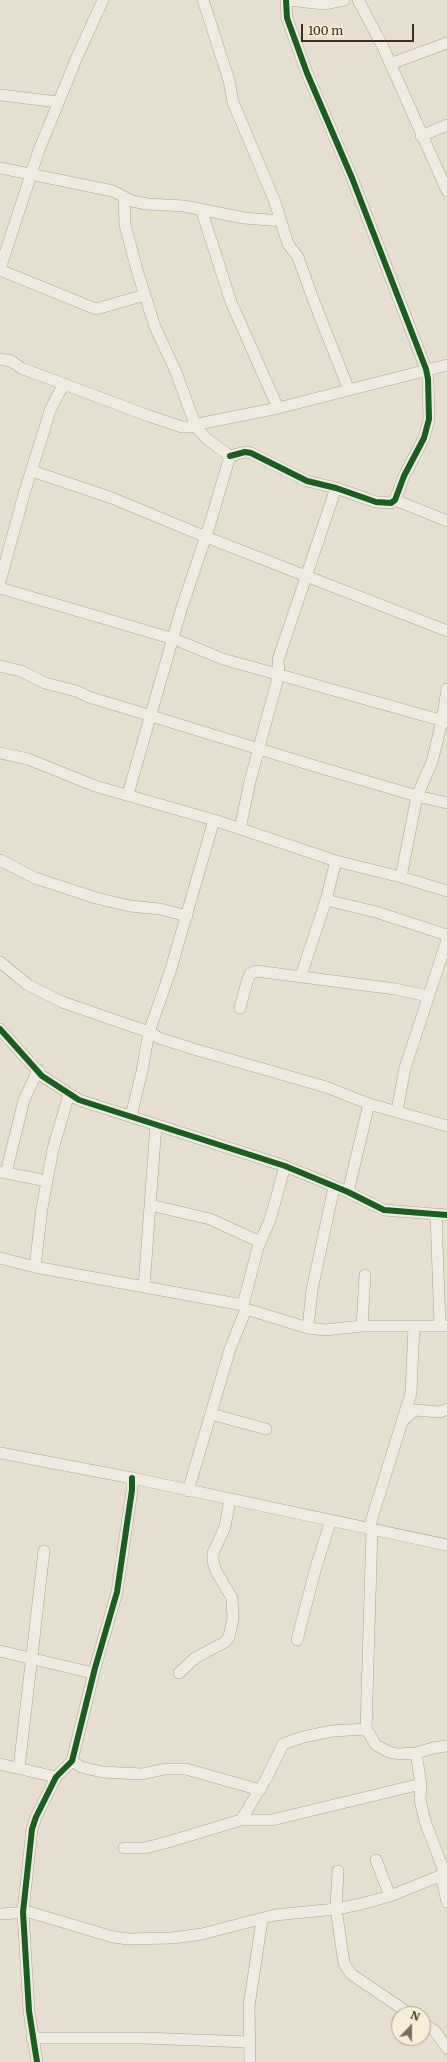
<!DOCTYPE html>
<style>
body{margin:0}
#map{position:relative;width:447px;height:2062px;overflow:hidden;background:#e7e0d1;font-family:Merriweather,serif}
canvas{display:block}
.north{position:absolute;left:391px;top:2006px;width:40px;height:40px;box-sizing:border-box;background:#f7eed8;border:1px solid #ada18e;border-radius:50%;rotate:22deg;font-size:11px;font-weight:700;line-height:16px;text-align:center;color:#3d2e20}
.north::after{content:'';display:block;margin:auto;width:14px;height:18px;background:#786c5e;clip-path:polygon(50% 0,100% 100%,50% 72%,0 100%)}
.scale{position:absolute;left:301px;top:24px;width:113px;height:18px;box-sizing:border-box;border:2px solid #3d2e20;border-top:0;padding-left:5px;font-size:12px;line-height:14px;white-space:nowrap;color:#3d2e20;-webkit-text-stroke:3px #f7eed8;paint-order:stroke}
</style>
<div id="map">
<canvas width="447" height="2062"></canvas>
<div class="north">N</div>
<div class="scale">100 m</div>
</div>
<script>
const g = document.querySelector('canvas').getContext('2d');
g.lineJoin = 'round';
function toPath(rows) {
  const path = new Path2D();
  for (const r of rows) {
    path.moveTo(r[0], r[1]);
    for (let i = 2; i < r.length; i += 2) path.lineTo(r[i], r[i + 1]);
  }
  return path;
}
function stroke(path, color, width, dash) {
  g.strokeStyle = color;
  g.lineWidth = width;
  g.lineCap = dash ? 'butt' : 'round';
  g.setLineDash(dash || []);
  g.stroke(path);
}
const minor = toPath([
 [203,0,229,80,233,102,275,202,288,244,298,257,313,299,349,390],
 [288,0,324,4,344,0],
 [358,0,383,47,447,191],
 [390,64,447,43],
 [0,95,58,102],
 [421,136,447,125],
 [0,168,113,191,132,201,147,204,184,206,244,218,281,221],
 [124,197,125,225,137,270,155,327,176,372,196,427,203,423,278,408,447,365],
 [201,209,231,302,278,408],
 [0,269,39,150,77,57,103,0],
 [0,270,96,309,145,295],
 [0,359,11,361,21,368,149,416,182,427,196,427,207,439,230,456],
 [230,456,245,452,251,453,307,481,336,488,376,502,391,503,395,500,404,476,424,438,429,419,428,379,426,369,352,178,307,73,287,18,286,0],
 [32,471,112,498,206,537,447,631],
 [395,500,447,521],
 [0,582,24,494,51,408,61,389,67,385],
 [0,588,174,639,223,659,447,722],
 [0,666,21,671,45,683,76,691,89,697,318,767,417,796,447,803],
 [0,753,28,759,95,786,214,820,336,861,401,877,447,891],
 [128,794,181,610,209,527,230,456],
 [240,829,250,781,279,674,278,660,336,488],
 [0,860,35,878,96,898,130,906,160,909,187,916],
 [401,877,417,796,432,762,442,721,447,689],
 [326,900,376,912,447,935],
 [0,962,28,985,62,1002,149,1032],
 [301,976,326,900,336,861],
 [240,1008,247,982,250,974,256,971,395,989,428,996],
 [0,1029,42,1076,79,1100,285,1166,348,1192,384,1210,447,1215],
 [150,1032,159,1038,197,1050,326,1087,369,1104,447,1126],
 [397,1111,405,1068,447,940],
 [131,1116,142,1071,149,1032,170,972,214,820],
 [1,1172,47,1181],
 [6,1173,24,1100,38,1070],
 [348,1192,369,1104],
 [150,1205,210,1219,260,1242],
 [436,1215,440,1326],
 [0,1258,35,1267,243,1305,246,1309,308,1328,325,1330,362,1326,447,1326],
 [35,1267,42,1208,53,1149,69,1094],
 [144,1287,156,1125],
 [243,1305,258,1247,270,1220,285,1166],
 [362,1326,365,1275],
 [308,1328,312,1290,334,1187],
 [211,1414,266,1429],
 [405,1419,415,1410,440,1412,447,1409],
 [0,1453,132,1478,447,1545],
 [188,1491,230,1349,246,1309],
 [369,1528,411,1393,414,1326],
 [372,1529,366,1729,376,1745,389,1752,398,1754,416,1753,433,1748,447,1746],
 [297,1640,316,1567,331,1520],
 [0,1651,93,1673],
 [179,1673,195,1658,225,1642,229,1637,233,1618,232,1598,216,1571,213,1561,213,1553,225,1527,230,1499],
 [416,1753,421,1784,420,1800,425,1821,445,1874],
 [72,1761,81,1767,102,1772,142,1774,165,1769,186,1769,260,1790],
 [0,1764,56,1777],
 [19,1768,44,1551],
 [241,1820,266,1779,283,1744,303,1737,332,1731,366,1729],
 [124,1848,145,1848,168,1842,241,1820,272,1820,421,1784],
 [376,1860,390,1896],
 [338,1871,336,1909,344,1963,351,1974,410,2014],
 [441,1875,447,1902],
 [0,1914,29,1912,113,1937,128,1939,172,1938,202,1934,275,1915,336,1909,361,1904,390,1896,447,1873],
 [423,2023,435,2031,447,2048],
 [32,2038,143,2038,249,2042],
 [37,2062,29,2011,23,1912,32,1829,36,1817,56,1777,72,1761,95,1668,117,1592,132,1490,132,1478],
 [250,2062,249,2006,262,1920]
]);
stroke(minor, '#ada599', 12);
stroke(minor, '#efebe3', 11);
stroke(toPath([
 [230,456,245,452,251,453,307,481,336,488,376,502,391,503,395,500,404,476,424,438,429,419,428,379,426,369,352,178,307,73,287,18,286,0],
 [0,1029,42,1076,79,1100,285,1166,348,1192,384,1210,447,1215],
 [37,2062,29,2011,23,1912,32,1829,36,1817,56,1777,72,1761,95,1668,117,1592,132,1490,132,1478]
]), '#1b5e20', 6);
</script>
